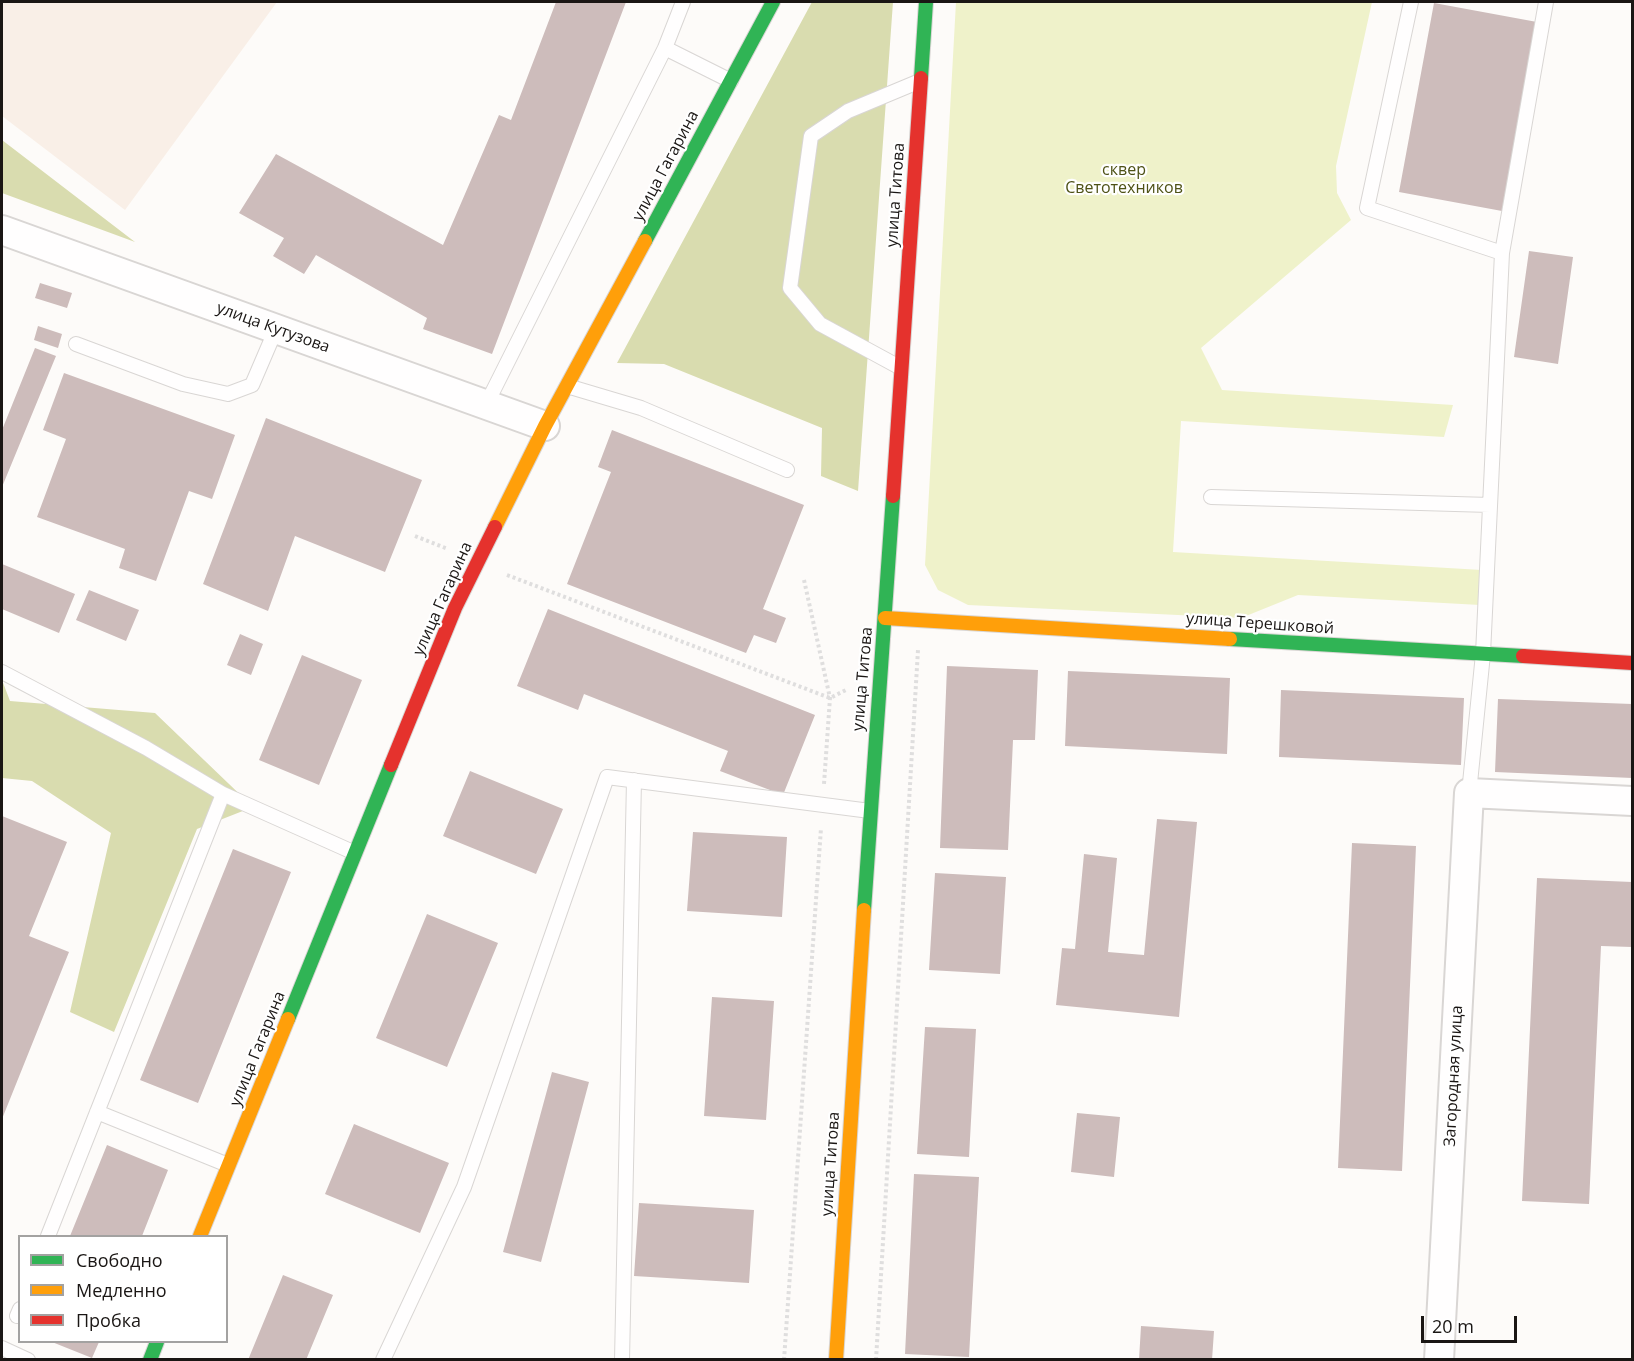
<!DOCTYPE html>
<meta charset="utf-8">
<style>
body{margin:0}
#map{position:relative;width:1634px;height:1361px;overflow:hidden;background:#fdfbf9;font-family:"Open Sans",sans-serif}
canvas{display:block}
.frame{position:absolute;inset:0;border:3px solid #1a1614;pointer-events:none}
.legend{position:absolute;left:18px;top:1235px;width:210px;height:108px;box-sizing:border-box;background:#fff;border:2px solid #a3a2a1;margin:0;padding:8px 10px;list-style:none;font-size:18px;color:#1a1614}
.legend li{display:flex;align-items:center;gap:12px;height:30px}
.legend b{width:30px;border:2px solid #a3a2a1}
.scale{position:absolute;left:1421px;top:1316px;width:96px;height:27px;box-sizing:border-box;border:3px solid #1a1614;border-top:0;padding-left:8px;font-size:18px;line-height:21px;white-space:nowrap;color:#1a1614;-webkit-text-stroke:4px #fff;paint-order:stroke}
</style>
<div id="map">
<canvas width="1634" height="1361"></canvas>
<div class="frame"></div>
<ul class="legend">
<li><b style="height:8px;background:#30b455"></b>Свободно</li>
<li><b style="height:8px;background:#ff9f0a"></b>Медленно</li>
<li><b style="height:8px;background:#e5322d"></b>Пробка</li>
</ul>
<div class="scale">20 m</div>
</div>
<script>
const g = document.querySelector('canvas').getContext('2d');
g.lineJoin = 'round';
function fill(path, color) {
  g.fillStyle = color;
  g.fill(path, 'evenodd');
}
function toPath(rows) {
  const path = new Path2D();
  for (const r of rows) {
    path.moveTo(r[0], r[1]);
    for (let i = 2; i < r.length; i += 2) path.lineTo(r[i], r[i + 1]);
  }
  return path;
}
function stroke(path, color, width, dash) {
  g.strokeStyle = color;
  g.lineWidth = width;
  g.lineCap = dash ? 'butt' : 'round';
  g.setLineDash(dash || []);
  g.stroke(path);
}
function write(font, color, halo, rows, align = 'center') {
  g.font = font + ' "Open Sans",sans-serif';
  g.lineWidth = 4.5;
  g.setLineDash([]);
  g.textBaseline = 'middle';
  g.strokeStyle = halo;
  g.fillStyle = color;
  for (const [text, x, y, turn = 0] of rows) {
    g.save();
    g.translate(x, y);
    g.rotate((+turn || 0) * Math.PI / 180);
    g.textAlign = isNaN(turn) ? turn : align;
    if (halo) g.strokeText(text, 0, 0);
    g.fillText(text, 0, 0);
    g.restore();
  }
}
fill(toPath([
 [2,2,277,2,125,210,2,116]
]), '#f9efe7');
fill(toPath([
 [956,2,1372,2,1336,166,1337,193,1351,220,1201,348,1222,390,1453,405,1444,437,1181,421,1173,552,1482,570,1480,605,1298,595,1241,618,968,605,938,590,925,565]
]), '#eff2ca');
fill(toPath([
 [812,2,893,2,858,491,821,476,822,428,664,364,617,363],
 [2,140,135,242,2,193],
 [2,680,10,701,155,713,253,807,197,829,114,1032,70,1012,111,833,32,781,2,778]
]), '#d9dcaf');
fill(toPath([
 [556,2,626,2,492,354,423,329,427,318,316,255,304,274,273,256,284,238,239,213,276,154,443,245,499,115,511,120],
 [1434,3,1537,22,1502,211,1399,192],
 [1529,251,1573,257,1558,364,1514,357],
 [40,283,72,293,67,308,35,298],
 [38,326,62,334,58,348,34,340],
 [35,348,56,356,2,487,2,430],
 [64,373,235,435,212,499,189,491,156,581,119,568,125,549,37,517,66,439,43,430],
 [266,418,422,480,385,572,295,536,268,611,203,584],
 [612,430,804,505,763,609,786,618,776,643,754,635,746,653,567,584,611,472,598,467],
 [2,564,75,594,59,633,2,609],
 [89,590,139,610,126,641,76,620],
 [548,609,815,715,783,795,720,771,728,751,584,694,578,710,517,686],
 [240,634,263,644,251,675,227,665],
 [302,655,362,680,319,785,259,760],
 [947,666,1038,670,1035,740,1013,740,1008,850,940,848],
 [1068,671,1230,678,1227,754,1065,746],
 [1281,690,1464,698,1461,765,1279,757],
 [1498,699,1632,704,1632,778,1495,772],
 [470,771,563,809,536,874,443,836],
 [2,816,67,842,29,936,69,952,2,1119],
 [1157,819,1197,822,1179,1017,1056,1005,1062,948,1075,949,1084,854,1117,858,1108,952,1144,955],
 [693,832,787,837,782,917,687,911],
 [1352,843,1416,846,1402,1171,1338,1168],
 [233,849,291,872,198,1103,140,1080],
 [935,873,1006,877,1000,974,929,970],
 [1537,878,1632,882,1632,947,1601,946,1589,1204,1522,1201],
 [427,914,498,943,447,1067,376,1038],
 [712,997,774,1001,766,1120,704,1116],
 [925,1027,976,1029,969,1157,917,1154],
 [552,1072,589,1082,541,1262,503,1252],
 [1077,1113,1120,1117,1114,1177,1071,1172],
 [354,1124,449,1163,420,1233,325,1194],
 [107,1145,168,1170,142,1236,70,1236],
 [914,1174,979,1177,969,1357,905,1354],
 [639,1203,754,1210,749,1283,634,1276],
 [283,1275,333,1295,306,1360,248,1360],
 [1141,1326,1214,1331,1212,1360,1139,1360],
 [52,1342,99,1342,92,1358]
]), '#cdbcbb');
const lane = toPath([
 [683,2,665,48,731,81],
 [1411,2,1367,208,1502,253],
 [76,344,183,384,228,394,252,385,276,329],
 [901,368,820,324,790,288,811,136,848,111,920,81],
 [567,386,641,408,787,470],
 [486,405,665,48],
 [1211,497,1490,505],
 [2,672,146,748,223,794,355,853],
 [1469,793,1483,654,1502,253,1546,2],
 [97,1112,228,1165],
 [48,1236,223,794],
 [17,1316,20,1309],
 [2,1348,28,1360],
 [383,1360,464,1187,607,777,870,811],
 [622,1360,634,780]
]);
const street = toPath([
 [2,230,545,426],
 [1439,1360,1469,793,1632,801]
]);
const fast = toPath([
 [921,78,926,2],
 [645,241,773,2],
 [1230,639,1523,656],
 [864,910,893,496],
 [288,1019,391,765],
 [150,1360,157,1342]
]);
const slow = toPath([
 [495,527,545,426,645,241],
 [885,618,1230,639],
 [200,1236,288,1019],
 [836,1360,864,910]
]);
const jam = toPath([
 [893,496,921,78],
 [1523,656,1632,663],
 [391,765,455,608,495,527]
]);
stroke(lane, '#d9d6d4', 16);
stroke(street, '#d9d6d4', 32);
stroke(fast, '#d9d6d4', 16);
stroke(slow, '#d9d6d4', 16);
stroke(jam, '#d9d6d4', 16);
stroke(toPath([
 [415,536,448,549],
 [507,575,830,698,846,690],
 [804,580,830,698,824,784],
 [784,1360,821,828],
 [876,1360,918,650]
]), '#dfdede', 4, [3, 3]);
stroke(lane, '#fffefe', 14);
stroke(street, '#fffefe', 28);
stroke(fast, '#30b455', 14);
stroke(slow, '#ff9f0a', 14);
stroke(jam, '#e5322d', 14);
write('16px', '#1a1614', '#fff', [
 ["улица Гагарина",666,166,-62],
 ["улица Титова",896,195,-86],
 ["улица Кутузова",273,328,20],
 ["улица Гагарина",443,599,-66],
 ["улица Терешковой",1260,624,4],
 ["улица Титова",863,679,-85],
 ["улица Гагарина",258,1049,-68],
 ["Загородная улица",1454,1076,-87],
 ["улица Титова",831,1164,-86]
]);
write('16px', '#4e5216', '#fff', [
 ["сквер",1124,170],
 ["Светотехников",1124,188]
]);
</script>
